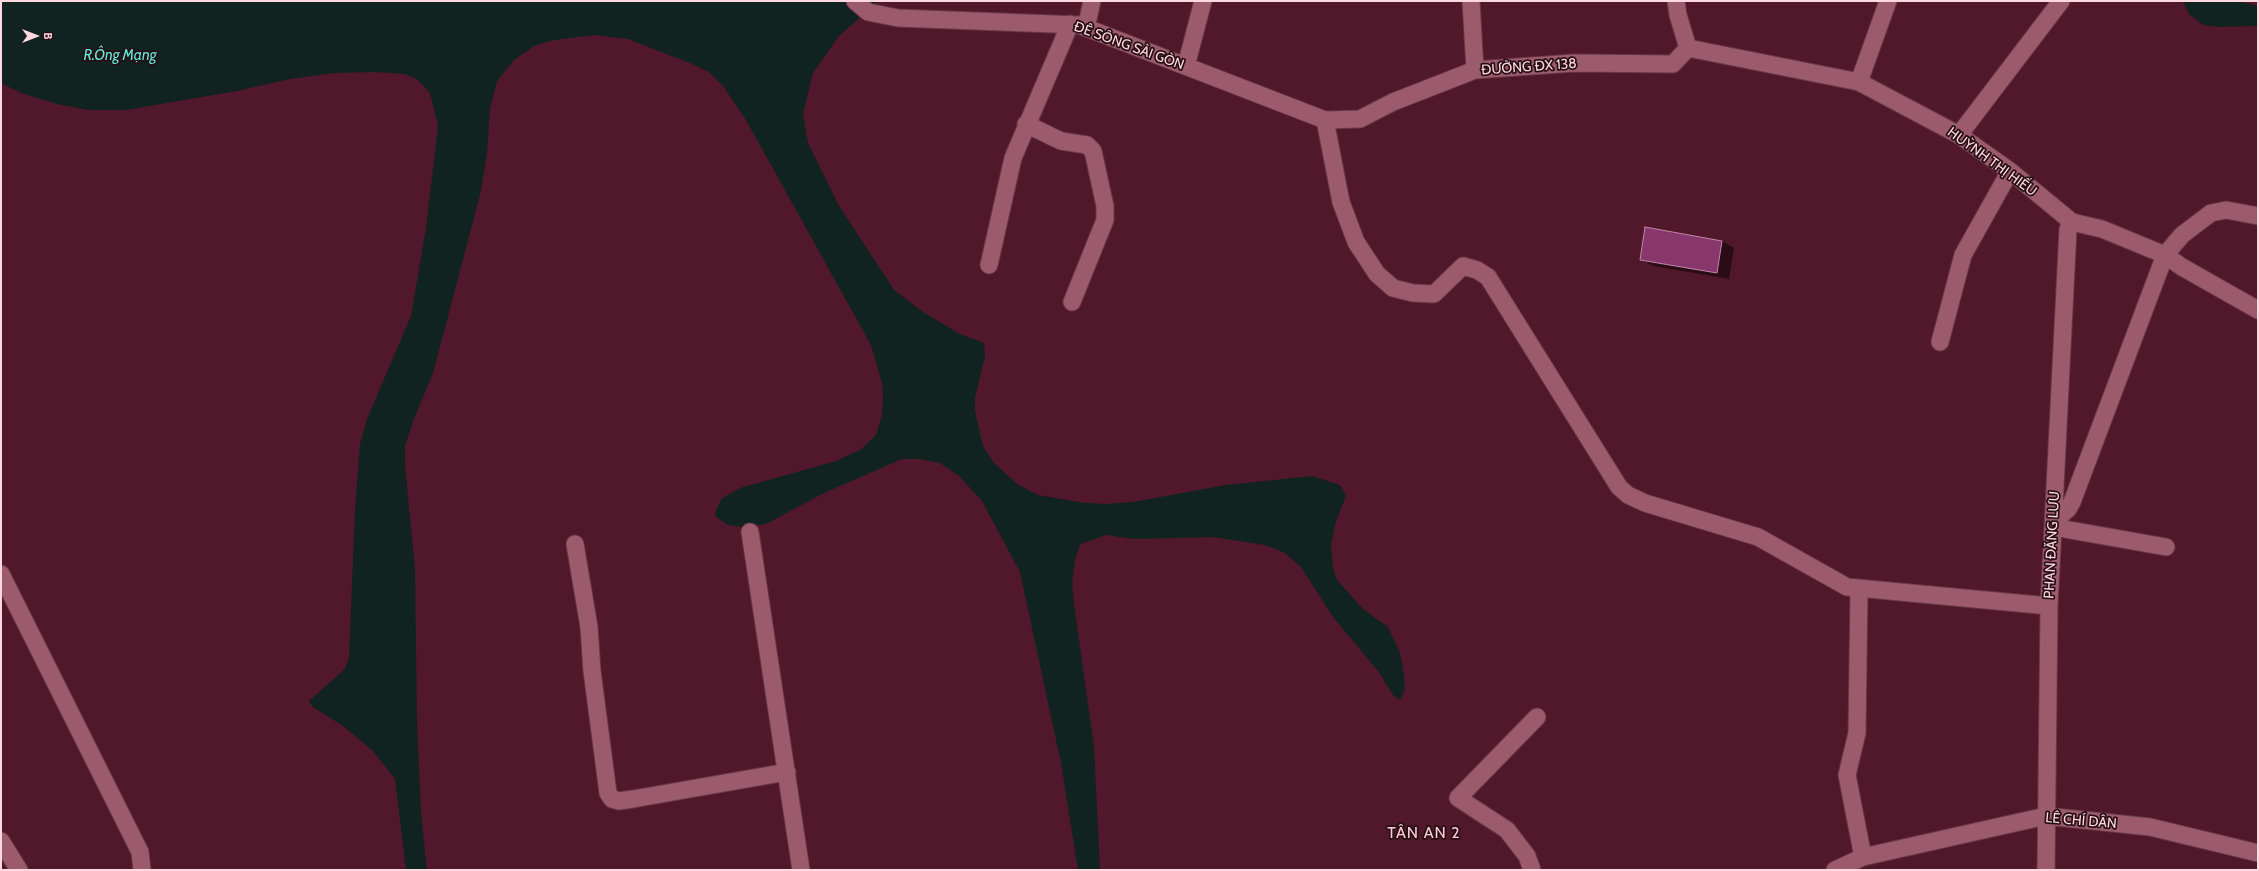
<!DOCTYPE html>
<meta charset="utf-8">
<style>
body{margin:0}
#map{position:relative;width:2259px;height:871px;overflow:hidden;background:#50182a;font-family:Cabin,sans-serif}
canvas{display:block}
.frame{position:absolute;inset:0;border:2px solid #fdd8e0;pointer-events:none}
.north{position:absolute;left:16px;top:16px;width:40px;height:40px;-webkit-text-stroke:3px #270e15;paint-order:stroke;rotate:90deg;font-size:11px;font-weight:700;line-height:16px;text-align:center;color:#fdd8e0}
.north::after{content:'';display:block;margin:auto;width:14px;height:18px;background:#fdd8e0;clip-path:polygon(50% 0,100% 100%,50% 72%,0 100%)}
</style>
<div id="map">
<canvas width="2259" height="871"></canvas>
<div class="frame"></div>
<div class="north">B</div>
</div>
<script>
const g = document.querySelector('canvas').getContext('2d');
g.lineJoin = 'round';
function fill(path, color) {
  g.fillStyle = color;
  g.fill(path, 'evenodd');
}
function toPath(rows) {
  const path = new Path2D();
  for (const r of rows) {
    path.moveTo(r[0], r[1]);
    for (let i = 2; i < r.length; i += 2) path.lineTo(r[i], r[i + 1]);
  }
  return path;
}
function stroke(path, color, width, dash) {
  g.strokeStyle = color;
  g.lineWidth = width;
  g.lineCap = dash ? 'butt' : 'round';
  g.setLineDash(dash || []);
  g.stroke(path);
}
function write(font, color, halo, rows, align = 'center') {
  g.font = font + ' Cabin,sans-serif';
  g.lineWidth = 3.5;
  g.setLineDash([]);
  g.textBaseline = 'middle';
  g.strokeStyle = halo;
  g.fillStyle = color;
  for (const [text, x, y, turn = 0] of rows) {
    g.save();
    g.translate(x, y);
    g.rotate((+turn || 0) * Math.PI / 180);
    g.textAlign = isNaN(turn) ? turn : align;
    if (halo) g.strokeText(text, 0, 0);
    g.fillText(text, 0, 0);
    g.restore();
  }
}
fill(toPath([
 [1,1,878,1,838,37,813,73,803,114,808,143,838,204,894,290,923,312,960,334,984,343,985,356,975,398,975,411,983,446,994,463,1017,484,1038,495,1085,503,1106,504,1133,502,1226,485,1312,476,1340,485,1346,496,1336,521,1331,545,1333,568,1337,580,1363,609,1388,627,1400,653,1403,669,1405,689,1400,700,1393,695,1378,671,1333,617,1301,567,1285,553,1265,545,1213,537,1133,539,1107,535,1080,544,1075,560,1072,583,1074,604,1094,747,1100,870,1078,870,1061,763,1020,572,982,501,959,476,940,463,920,459,902,459,824,493,766,524,741,527,728,525,716,517,715,512,722,498,740,488,836,461,860,450,876,435,882,415,883,398,882,383,871,345,746,120,723,86,709,72,690,63,628,39,594,35,554,40,534,46,514,60,497,81,490,109,487,154,480,195,433,373,414,419,405,446,405,466,415,568,417,721,421,813,427,870,406,870,395,779,373,751,343,726,313,707,309,701,345,669,349,658,355,510,360,444,367,419,411,316,426,228,438,126,430,93,417,79,405,74,375,72,334,73,290,79,237,91,126,110,88,110,57,104,21,93,1,83],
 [2183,1,2237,1,2258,6,2258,26,2218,27,2203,25,2189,14]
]), '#102320');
fill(toPath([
 [1646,229,1722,241,1734,248,1729,279,1653,266,1641,259]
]), '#0007');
const building = toPath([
 [1645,227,1722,241,1717,273,1640,260,1645,227]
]);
fill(building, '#87376b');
stroke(building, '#c286aa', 1);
const minor = toPath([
 [855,1,868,12,898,18,1079,25,1325,120,1360,119,1393,102,1475,70,1574,63,1673,64,1688,48],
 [1471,1,1475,70],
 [1676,1,1678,15,1688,48],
 [1086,28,1092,1],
 [1688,48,1859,82,1959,135,2010,171,2072,222,2102,229,2165,255,2182,267,2258,310],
 [1186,66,1203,1],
 [1859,82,1888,1],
 [1325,120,1341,202,1356,242,1377,274,1393,288,1413,293,1434,294,1463,266,1477,270,1488,277,1619,487,1628,495,1645,503,1758,537,1847,587,2049,606],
 [1026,124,1061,141,1087,145,1093,151,1105,206,1105,220,1072,302],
 [1959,135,2061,1],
 [989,265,1013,158,1070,24],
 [1940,342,1963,255,2010,171],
 [2054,521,2068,509,2072,502,2165,255,2182,235,2211,213,2226,210,2258,216],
 [2053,527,2166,547],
 [750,532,801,870],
 [575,544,589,627,592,671,608,793,612,799,619,801,633,799,787,772],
 [1,574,140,852,142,870],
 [1859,589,1857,733,1847,775,1863,857],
 [1,841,19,870],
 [1532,870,1527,856,1507,830,1458,798,1537,717],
 [1835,870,1863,857,2046,816,2150,827,2258,853],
 [2046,870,2049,606,2068,229,2072,222]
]);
stroke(minor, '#683848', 19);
stroke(minor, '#9b5b6c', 17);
write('14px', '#fdd8e0', '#270e15', [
 ["ĐÊ SÔNG SÀI GÒN",1129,46,20],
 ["ĐƯỜNG ĐX 138",1529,67,-4],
 ["HUỲNH THỊ HIẾU",1992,162,36],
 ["PHAN ĐĂNG LƯU",2052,545,-87],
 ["LÊ CHÍ DÂN",2081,821,5]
]);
write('italic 15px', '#5feddb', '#270e15', [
 ["R.Ông Mạng",120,56]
]);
g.letterSpacing = '1px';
write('16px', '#facdd7', '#270e15', [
 ["TÂN AN 2",1424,833]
]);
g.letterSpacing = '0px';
</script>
